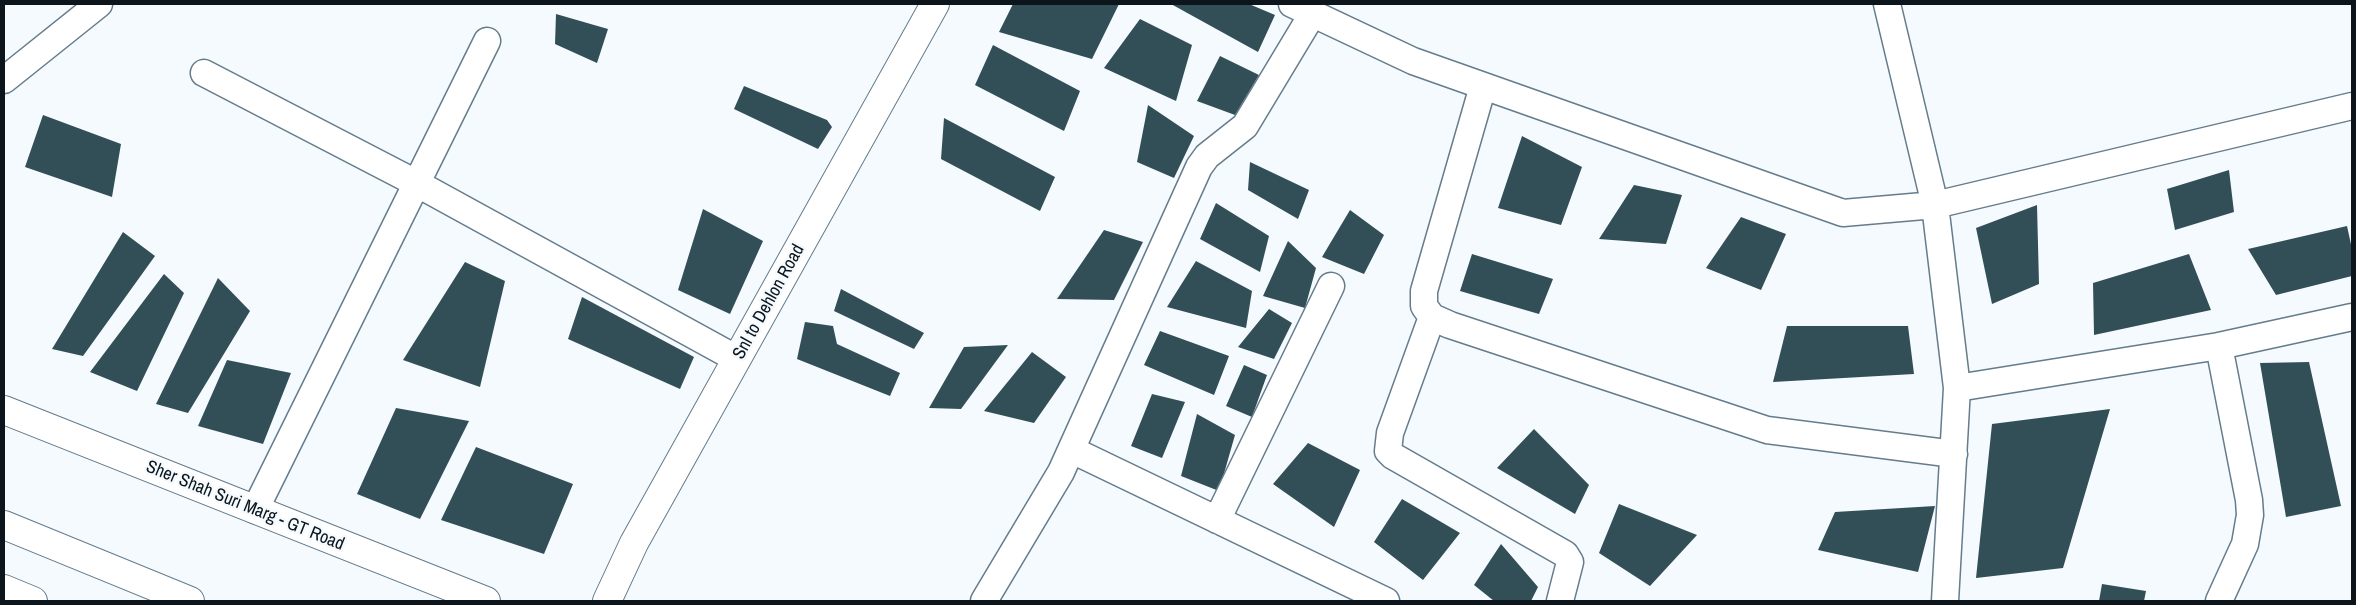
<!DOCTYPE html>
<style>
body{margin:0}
#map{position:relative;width:2356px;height:605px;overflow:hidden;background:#f5fafe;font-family:"Archivo Narrow",sans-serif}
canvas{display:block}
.frame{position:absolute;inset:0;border:5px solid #0b151b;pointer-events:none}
</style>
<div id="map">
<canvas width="2356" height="605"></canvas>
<div class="frame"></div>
</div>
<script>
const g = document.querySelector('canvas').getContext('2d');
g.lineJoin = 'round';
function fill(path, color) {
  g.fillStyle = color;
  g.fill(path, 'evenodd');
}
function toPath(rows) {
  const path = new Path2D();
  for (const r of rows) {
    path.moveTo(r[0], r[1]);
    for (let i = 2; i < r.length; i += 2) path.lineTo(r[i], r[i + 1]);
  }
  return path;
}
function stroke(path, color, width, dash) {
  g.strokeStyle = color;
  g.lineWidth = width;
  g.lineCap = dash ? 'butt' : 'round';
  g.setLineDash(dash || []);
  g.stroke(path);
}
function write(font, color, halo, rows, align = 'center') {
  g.font = font + ' "Archivo Narrow",sans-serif';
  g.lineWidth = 5;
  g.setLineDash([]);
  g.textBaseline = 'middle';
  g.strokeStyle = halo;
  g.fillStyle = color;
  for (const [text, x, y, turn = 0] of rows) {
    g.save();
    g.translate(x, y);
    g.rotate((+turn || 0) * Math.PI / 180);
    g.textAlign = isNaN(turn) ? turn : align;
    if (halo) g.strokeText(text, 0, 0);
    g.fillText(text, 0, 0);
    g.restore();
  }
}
fill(toPath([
 [1013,4,1119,4,1092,59,999,32],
 [1171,4,1249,4,1275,15,1258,52],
 [556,14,608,29,597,63,555,44],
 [1140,19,1192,45,1176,101,1104,68],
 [993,45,1080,91,1064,131,975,85],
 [1220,56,1259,75,1235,115,1197,101],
 [744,86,827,120,832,127,818,149,734,109],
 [1148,105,1194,136,1174,178,1137,162],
 [43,115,121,144,112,197,25,167],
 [944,118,1055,177,1040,211,941,159],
 [1522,136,1582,167,1561,225,1498,208],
 [1250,162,1309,190,1298,219,1248,190],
 [2229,170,2234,212,2175,230,2167,189],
 [1634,185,1682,195,1666,244,1599,239],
 [1216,203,1269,236,1260,272,1200,239],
 [2037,205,2039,284,1992,304,1976,228],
 [703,209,763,241,730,314,678,290],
 [1350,210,1384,235,1364,274,1322,257],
 [1741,217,1786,234,1761,290,1706,268],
 [2347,226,2352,249,2352,276,2276,295,2248,249],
 [1104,230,1143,242,1114,300,1057,299],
 [123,232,155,256,83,356,52,349],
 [1288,241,1316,268,1305,308,1263,296],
 [1472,254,1553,279,1539,314,1460,291],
 [2189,254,2211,310,2094,335,2093,283],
 [1196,261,1252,291,1246,328,1167,307],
 [465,262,505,281,480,387,403,360],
 [164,274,184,293,137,391,90,372],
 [218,278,250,311,188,413,156,404],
 [841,289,924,333,914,349,834,311],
 [582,297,694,357,680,389,568,339],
 [1269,309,1292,323,1274,359,1238,347],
 [805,322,833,326,837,344,900,373,890,396,797,359],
 [1787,326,1908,326,1914,374,1773,382],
 [1160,331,1229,356,1214,395,1144,365],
 [1008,345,961,409,929,408,964,347],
 [1032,352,1066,377,1034,423,984,411],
 [227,360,291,373,263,444,198,426],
 [2309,362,2341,506,2286,517,2260,363],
 [1244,365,1267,375,1252,417,1226,406],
 [1152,394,1185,402,1162,458,1131,446],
 [396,408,469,421,420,519,357,494],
 [2110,409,2063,568,1976,578,1992,424],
 [1197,414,1235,435,1219,491,1181,476],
 [1534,429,1589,485,1575,514,1497,468],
 [1308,443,1360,470,1334,527,1273,484],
 [476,447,573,484,544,554,441,520],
 [1402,499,1460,533,1423,580,1374,542],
 [1619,504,1697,535,1650,586,1599,553],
 [1935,506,1918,572,1818,550,1835,512],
 [1501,544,1538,587,1531,601,1494,601,1474,585],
 [2102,584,2146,591,2144,601,2099,601]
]), '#324f57');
const street = toPath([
 [1292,4,1413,61,1843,213,1935,205,2352,106],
 [1887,4,1935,205,1957,388,1945,601],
 [204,73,416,183,737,359],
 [4,80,99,4],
 [1483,86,1424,291,1424,306,1432,317,1450,325,1767,430,1954,454],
 [1432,317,1390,433,1388,451,1393,456,1565,554,1570,562,1560,601],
 [2219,346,2352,317],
 [1957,388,2219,346,2249,500,2250,515,2245,544,2219,601],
 [1072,450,1386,601],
 [255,510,487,41],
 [1217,520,1331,286],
 [984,601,1061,472,1199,167,1207,156,1245,126,1313,13]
]);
const secondary = toPath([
 [4,410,486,601],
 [607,601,634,543,935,4]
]);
const highway = toPath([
 [4,525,190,601],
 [4,589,33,601]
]);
stroke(street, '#647c8c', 29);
stroke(secondary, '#647c8c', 30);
stroke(highway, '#647c8c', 30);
stroke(street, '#fff', 26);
stroke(secondary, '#fff', 28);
stroke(highway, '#fff', 28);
write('18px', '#0b151b', '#f5fafe', [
 ["Snl to Dehlon Road",769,302,-61],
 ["Sher Shah Suri Marg - GT Road",245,506,22]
]);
</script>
